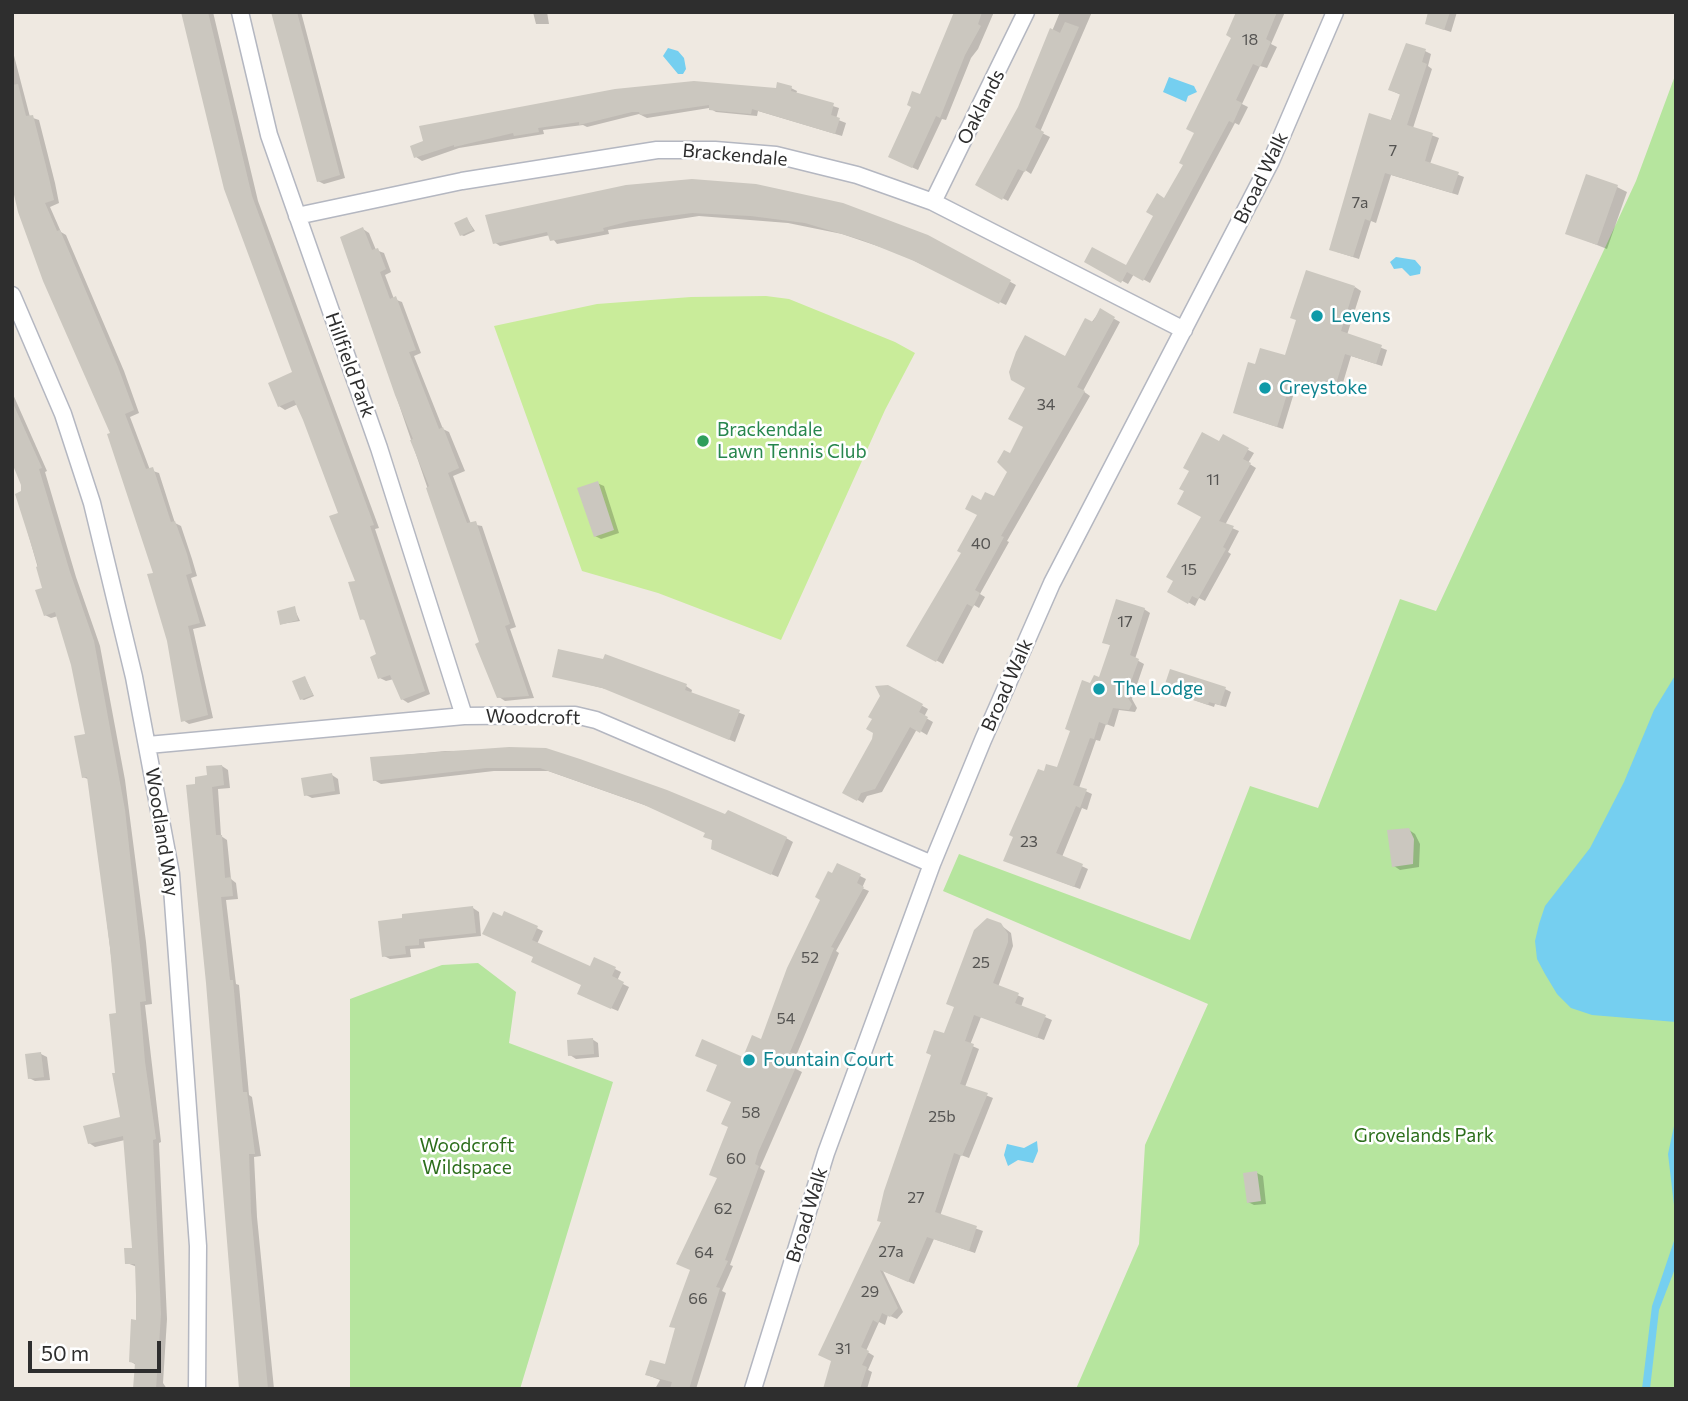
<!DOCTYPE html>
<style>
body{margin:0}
#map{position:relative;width:1688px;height:1401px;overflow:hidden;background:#efe9e1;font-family:Commissioner,sans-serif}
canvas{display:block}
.frame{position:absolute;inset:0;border:14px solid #2e2e2e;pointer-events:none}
.scale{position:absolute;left:28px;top:1341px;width:133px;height:32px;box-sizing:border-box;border:4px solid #2e2e2e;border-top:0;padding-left:9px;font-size:21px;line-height:24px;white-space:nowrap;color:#2e2e2e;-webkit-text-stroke:5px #fff;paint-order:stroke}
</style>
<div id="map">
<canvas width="1688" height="1401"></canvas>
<div class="frame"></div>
<div class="scale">50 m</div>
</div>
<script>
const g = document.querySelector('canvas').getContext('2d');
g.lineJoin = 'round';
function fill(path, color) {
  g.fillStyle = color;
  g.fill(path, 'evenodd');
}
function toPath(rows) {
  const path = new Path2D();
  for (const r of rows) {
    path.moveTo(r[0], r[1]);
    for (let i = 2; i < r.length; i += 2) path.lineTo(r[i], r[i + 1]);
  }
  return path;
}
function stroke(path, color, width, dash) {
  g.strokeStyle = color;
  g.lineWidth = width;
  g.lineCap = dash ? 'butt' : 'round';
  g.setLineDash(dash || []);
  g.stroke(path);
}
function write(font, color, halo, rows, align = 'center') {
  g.font = font + ' Commissioner,sans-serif';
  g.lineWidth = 5;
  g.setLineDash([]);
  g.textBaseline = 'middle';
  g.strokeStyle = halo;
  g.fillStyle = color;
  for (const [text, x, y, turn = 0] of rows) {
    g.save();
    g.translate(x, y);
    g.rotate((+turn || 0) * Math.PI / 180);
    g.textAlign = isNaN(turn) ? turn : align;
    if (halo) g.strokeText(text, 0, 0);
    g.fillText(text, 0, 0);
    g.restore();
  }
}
fill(toPath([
 [1676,73,1676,1389,1076,1389,1139,1244,1145,1145,1208,1004,943,891,959,854,1190,940,1250,786,1318,808,1400,599,1436,611,1636,181],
 [478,963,516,992,509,1043,613,1082,520,1389,350,1389,350,999,442,965]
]), '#b6e59e');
fill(toPath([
 [766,296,789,299,895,342,915,353,885,410,781,640,658,593,582,571,494,326,597,304,691,297]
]), '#c9ec9a');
fill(toPath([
 [668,48,678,51,684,58,686,69,683,74,678,74,663,56],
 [1169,77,1194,86,1197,92,1188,96,1186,102,1163,92],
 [1396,257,1415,260,1421,267,1420,274,1410,276,1402,268,1394,269,1390,262],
 [1676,674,1676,1022,1592,1015,1571,1008,1557,994,1545,974,1537,959,1535,941,1539,924,1545,906,1590,848,1624,782,1654,710],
 [1676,1117,1676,1222,1668,1154],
 [1037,1141,1038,1151,1033,1163,1018,1160,1008,1166,1004,1155,1007,1144,1024,1148],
 [1676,1235,1676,1266,1659,1310,1650,1389,1642,1389,1652,1306]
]), '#75cff0');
fill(toPath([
 [183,12,213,12,258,201,379,528,375,529,430,694,408,703,402,699,394,679,386,681,380,678,378,655,367,621,362,619,357,582,340,514,298,404,285,410,279,406,295,373],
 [273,12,301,12,345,178,324,184,318,181],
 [533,12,547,12,549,24,536,24],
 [956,12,994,12,978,49,971,58,946,120,942,119,918,170,896,160],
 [1060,12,1092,12,1040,132,1050,137,1031,174,1025,170,1008,201,978,185,1020,108],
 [1247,12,1285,12,1271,44,1277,47,1267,68,1260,66,1242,104,1248,107,1239,125,1235,123,1150,283,1134,274,1128,284,1086,261,1126,268,1186,164],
 [1430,12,1457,12,1451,32,1427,24],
 [12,48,30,117,39,120,55,183,59,203,50,207,61,232,66,235,124,371,139,413,130,417,150,470,159,473,175,523,181,526,192,559,197,576,191,578,206,626,193,629,213,718,189,724,183,720,155,574,112,434,12,174],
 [1425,51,1431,54,1428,66,1432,69,1413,128,1439,138,1430,164,1464,177,1458,195,1391,175,1376,223,1371,221,1359,259,1337,252,1401,95,1390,90],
 [791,88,797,91,796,94,839,108,836,119,846,123,842,136,758,111,757,116,716,112,709,108,647,118,639,114,587,127,583,125,543,130,544,134,459,148,422,161,416,157,425,142],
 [627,186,927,236,1016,285,1006,305,898,253,842,234,788,223,699,216,608,230,609,234,557,244,550,235,500,246,494,242],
 [1617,187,1627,192,1607,249,1567,233],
 [467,219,475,231,464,236,461,235],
 [363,229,369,233,376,250,384,253,391,272,385,275,394,299,402,302,421,353,414,356,443,429,449,432,465,471,453,476,471,524,482,526,516,627,510,629,534,698,505,701,499,697,342,238],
 [1355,287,1361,291,1347,335,1387,350,1382,366,1351,356,1339,396,1297,383,1283,429,1235,413,1256,366,1286,357],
 [1100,311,1120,322,1083,391,1090,396,1007,541,1009,542,980,594,985,597,979,608,974,605,943,664,908,645,963,552,980,515,982,502,995,499,1009,472,1011,456,1065,358],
 [12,392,47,471,45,472,76,577,100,646,125,780,146,942,152,1004,145,1005,161,1142,159,1143,167,1319,163,1383,167,1389,135,1389,136,1365,130,1361,138,1322,137,1267,127,1263,134,1249,125,1140,95,1147,89,1143,122,1118,117,1074,118,1014,90,780,83,777,87,735,69,646,58,616,51,618,45,615,44,589,17,495,23,492,22,485,12,461],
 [1223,437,1254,453,1248,463,1256,468,1225,525,1239,531,1228,552,1231,554,1205,601,1199,598,1195,606,1169,591,1204,517],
 [597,483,604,486,619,533,601,539,595,536],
 [294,608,300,621,282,624],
 [1144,609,1150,613,1135,659,1144,664,1132,699,1137,708,1135,712,1119,710,1114,727,1106,724,1100,741,1096,740,1079,788,1092,794,1087,810,1082,808,1062,857,1088,869,1080,889,1011,863,1045,773,1058,770,1092,685,1100,679,1112,646,1104,642],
 [606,656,686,686,692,690,691,694,745,715,735,742,610,690,554,676,604,661],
 [305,678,314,696,304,700,301,699],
 [888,687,928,709,924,717,933,722,927,735,917,729,882,792,867,796,863,803,844,792,873,740],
 [1225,689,1231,692,1226,707,1215,704,1214,707,1171,692],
 [545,750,786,838,793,842,778,877,719,852,714,841,705,836,707,833,650,807,548,771,494,771,381,784,374,780,372,758,445,751],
 [222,766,228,770,230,788,218,789,221,836,227,840,231,879,236,883,238,899,226,900,236,984,239,985,249,1095,252,1097,261,1156,254,1157,257,1217,274,1389,241,1389,197,786],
 [332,775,338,779,340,794,312,798,306,795],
 [1409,830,1415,834,1420,844,1419,867,1400,870,1394,866],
 [838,865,866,879,862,888,869,891,836,951,839,953,796,1056,800,1059,796,1069,802,1072,760,1168,765,1171,730,1265,733,1266,722,1291,726,1293,696,1389,655,1389,660,1380,647,1375,666,1366,719,1179,744,1059,762,1041],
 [473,908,479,912,481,936,424,942,425,948,410,949,411,957,390,959,384,956],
 [505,913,543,931,537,944,591,969,615,969,621,972,617,981,629,987,618,1011,585,997,583,985,535,957,503,919],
 [1002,926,1011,933,1013,946,998,987,1024,998,1021,1007,1052,1020,1044,1040,981,1017,970,1045,979,1049,965,1087,993,1098,969,1158,961,1155,940,1216,983,1231,975,1253,934,1239,914,1284,883,1271,903,1312,897,1319,888,1315,885,1325,879,1322,866,1351,874,1356,868,1370,872,1372,867,1389,824,1389,945,1035],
 [592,1039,598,1043,599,1057,576,1059,570,1055],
 [41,1054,47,1057,50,1080,35,1081,29,1078],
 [1257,1173,1263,1176,1266,1204,1254,1205,1248,1202]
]), '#0003');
fill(toPath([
 [181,12,208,12,252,196,374,525,370,526,425,691,401,700,390,675,378,679,370,657,376,654,364,619,360,620,348,582,355,581,329,516,338,513,303,420,294,400,278,407,268,383,292,372,224,189],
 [271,12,297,12,340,175,317,182],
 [954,12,982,12,978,24,981,26,965,55,940,118,936,116,912,168,888,157,911,107,907,105,912,91,920,94],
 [1236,12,1277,12,1266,39,1271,42,1260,67,1253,64,1236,100,1242,103,1233,123,1229,121,1143,281,1127,272,1121,283,1084,262,1092,247,1126,265,1153,216,1146,212,1157,193,1164,198,1183,165,1179,163,1194,133,1186,129,1231,38,1226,35],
 [1428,12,1450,12,1444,30,1425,24],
 [1065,22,1079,27,1035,127,1044,132,1025,172,1018,169,1002,200,975,185,1018,107,1050,28,1060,33],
 [1406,43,1426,49,1422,62,1427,64,1407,125,1433,133,1425,161,1459,172,1452,193,1385,173,1370,221,1365,219,1353,257,1329,250,1369,113,1391,120,1400,94,1388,90],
 [694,81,776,88,777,82,792,86,791,91,834,103,831,115,840,118,835,134,752,109,751,114,709,110,709,105,640,115,639,112,632,112,579,125,579,122,538,128,539,132,514,136,513,133,454,147,454,145,414,158,410,146,423,141,419,126,615,89],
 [18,84,26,116,33,115,49,178,54,200,45,203,57,231,60,230,118,367,134,410,125,414,146,469,153,467,171,522,175,521,187,554,192,573,186,575,200,623,188,626,208,715,181,722,167,641,147,574,153,573,107,434,110,433,43,281,18,212,12,186,12,85],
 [1586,174,1618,185,1597,245,1565,234],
 [692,179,756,184,843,203,928,235,1011,280,999,304,914,261,862,240,805,223,751,216,692,213,630,221,603,228,604,231,550,241,547,232,493,244,485,215,626,185],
 [467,217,473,230,460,236,454,223],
 [363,227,372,250,378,248,386,269,380,272,390,299,396,296,416,350,409,352,439,429,443,427,459,468,448,473,467,523,476,521,510,624,505,626,529,696,497,698,475,644,479,642,426,488,429,486,410,440,413,439,395,395,340,237],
 [1306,270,1355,286,1341,331,1382,345,1376,364,1345,354,1333,394,1291,381,1277,427,1233,413,1248,362,1255,364,1260,348,1285,355,1296,320,1290,318],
 [1100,308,1115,317,1077,387,1085,391,1001,536,1004,537,975,590,980,593,973,607,967,604,936,662,906,646,961,553,957,551,977,515,965,509,972,495,981,500,985,492,994,496,1007,472,997,462,1004,450,1010,453,1023,427,1008,419,1025,388,1011,380,1009,372,1016,352,1025,335,1065,356,1085,318,1093,322],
 [12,401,42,468,39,469,70,572,94,641,125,810,146,1001,140,1002,145,1062,156,1139,153,1140,161,1314,156,1389,133,1389,135,1363,129,1362,131,1319,136,1320,136,1295,135,1264,125,1264,124,1248,132,1248,123,1136,88,1144,83,1126,120,1117,112,1073,115,1073,109,1014,116,1013,110,948,87,777,82,778,74,736,85,734,71,665,55,612,44,616,35,590,42,588,36,567,38,566,15,494,21,491,21,485,12,463],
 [1202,432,1219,441,1223,434,1249,448,1243,459,1251,463,1219,521,1234,526,1223,547,1226,549,1198,599,1192,596,1188,604,1167,592,1173,581,1166,577,1201,517,1177,504,1184,491,1179,489,1189,471,1183,468],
 [598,481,614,530,594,537,577,488],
 [1116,599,1145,608,1130,655,1139,659,1126,695,1132,704,1129,710,1113,708,1107,725,1099,722,1094,739,1090,738,1073,785,1087,789,1080,808,1076,806,1056,853,1083,864,1074,887,1003,861,1013,837,1009,835,1038,769,1044,771,1046,764,1057,767,1070,731,1065,729,1082,680,1090,683,1094,675,1099,677,1110,645,1102,643],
 [295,606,298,620,280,625,277,611],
 [558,649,603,659,605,654,687,684,685,690,740,710,729,740,602,688,552,677],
 [1170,669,1226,687,1220,705,1209,702,1208,705,1163,690],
 [305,676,313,695,300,700,292,681],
 [888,685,923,704,919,712,928,717,920,733,910,727,875,789,861,793,857,801,842,793,872,739,873,733,866,729,872,719,868,717,880,696,875,686],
 [509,747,546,748,580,759,667,790,725,814,728,810,787,837,771,875,711,849,712,840,703,837,705,833,642,804,540,768,486,768,373,781,370,757],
 [222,765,224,785,212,787,216,835,222,835,225,878,231,877,233,896,221,897,230,980,233,980,243,1092,247,1092,255,1154,249,1154,251,1213,268,1389,239,1389,206,983,186,785,195,784,195,777,207,775,206,766],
 [332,773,335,791,304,796,301,778],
 [1409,828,1414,839,1413,864,1392,867,1387,830],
 [837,863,861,874,857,883,864,887,831,947,834,948,790,1052,795,1054,790,1064,796,1067,758,1153,755,1164,759,1166,725,1260,728,1261,716,1287,720,1288,689,1389,670,1389,672,1382,645,1375,650,1360,665,1364,675,1328,669,1327,690,1270,676,1264,717,1178,709,1175,728,1127,721,1124,731,1102,706,1091,717,1065,695,1056,702,1039,743,1057,752,1035,761,1039,787,968,820,900,815,897,828,871,832,873],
 [473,906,476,933,419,939,419,945,405,946,406,954,382,957,378,921,402,918,402,914],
 [504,911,538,926,532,940,590,966,594,957,616,967,612,976,624,982,611,1009,577,994,581,985,531,962,533,957,482,934,493,912,502,916],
 [987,918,1001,923,1008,934,1008,942,993,983,1019,993,1015,1003,1046,1015,1037,1038,974,1015,965,1041,974,1044,960,1084,988,1093,962,1156,954,1153,935,1212,977,1226,969,1251,927,1237,908,1282,880,1270,898,1308,890,1317,882,1313,878,1323,873,1320,861,1347,869,1351,862,1365,867,1367,860,1389,823,1389,831,1361,818,1355,881,1222,877,1221,884,1191,931,1055,926,1053,934,1030,944,1033,954,1007,946,1004,974,930],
 [593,1038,594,1054,568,1056,567,1040],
 [41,1052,44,1077,28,1079,25,1054],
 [1257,1171,1261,1201,1247,1203,1243,1173]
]), '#cbc7bf');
const street = toPath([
 [240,12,269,135,379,448,464,716],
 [933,202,1026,12],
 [297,216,462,181,657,150,715,150,776,155,857,175,933,202,1184,330],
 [12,295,63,414,92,503,134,677,171,874,198,1246,197,1389],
 [148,745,464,716,575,715,596,720,932,864],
 [753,1389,826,1153,932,864,983,740,1052,583,1271,161,1335,12]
]);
stroke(street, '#b4b7c1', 19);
stroke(street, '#fff', 16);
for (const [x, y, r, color] of [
 [1317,316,7,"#0f9aa8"],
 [1265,388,7,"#0f9aa8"],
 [703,441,7,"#2e9e5b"],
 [1099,689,7,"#0f9aa8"],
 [749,1060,7,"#0f9aa8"]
]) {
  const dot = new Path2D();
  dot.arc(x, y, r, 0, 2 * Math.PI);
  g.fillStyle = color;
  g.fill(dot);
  stroke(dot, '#fff', 2.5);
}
write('16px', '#555452', null, [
 ["18",1250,40],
 ["7",1393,151],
 ["7a",1360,203],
 ["34",1046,405],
 ["11",1213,480],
 ["40",981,544],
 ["15",1189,570],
 ["17",1125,622],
 ["23",1029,842],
 ["52",810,958],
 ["25",981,963],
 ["54",786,1019],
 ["58",751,1113],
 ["25b",942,1117],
 ["60",736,1159],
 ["27",916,1198],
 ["62",723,1209],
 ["27a",891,1252],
 ["64",704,1253],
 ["29",870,1292],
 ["66",698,1299],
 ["31",843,1349]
]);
write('19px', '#2e2e2e', '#fff', [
 ["Oaklands",981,107,-63],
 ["Brackendale",735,155,5],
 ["Broad Walk",1261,178,-64],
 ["Hillfield Park",350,365,70],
 ["Broad Walk",1007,685,-66],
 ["Woodcroft",533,717,1],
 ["Woodland Way",162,832,81],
 ["Broad Walk",807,1215,-73]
]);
write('19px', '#0d838f', '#fff', [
 ["Levens",1331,316],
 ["Greystoke",1279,388],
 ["The Lodge",1113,689],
 ["Fountain Court",763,1060]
], 'left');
write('19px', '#27864d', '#fff', [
 ["Brackendale",717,430],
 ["Lawn Tennis Club",717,452]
], 'left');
write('19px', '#2c6e1b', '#fff', [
 ["Grovelands Park",1424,1136],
 ["Woodcroft",467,1146],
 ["Wildspace",467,1168]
]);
</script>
